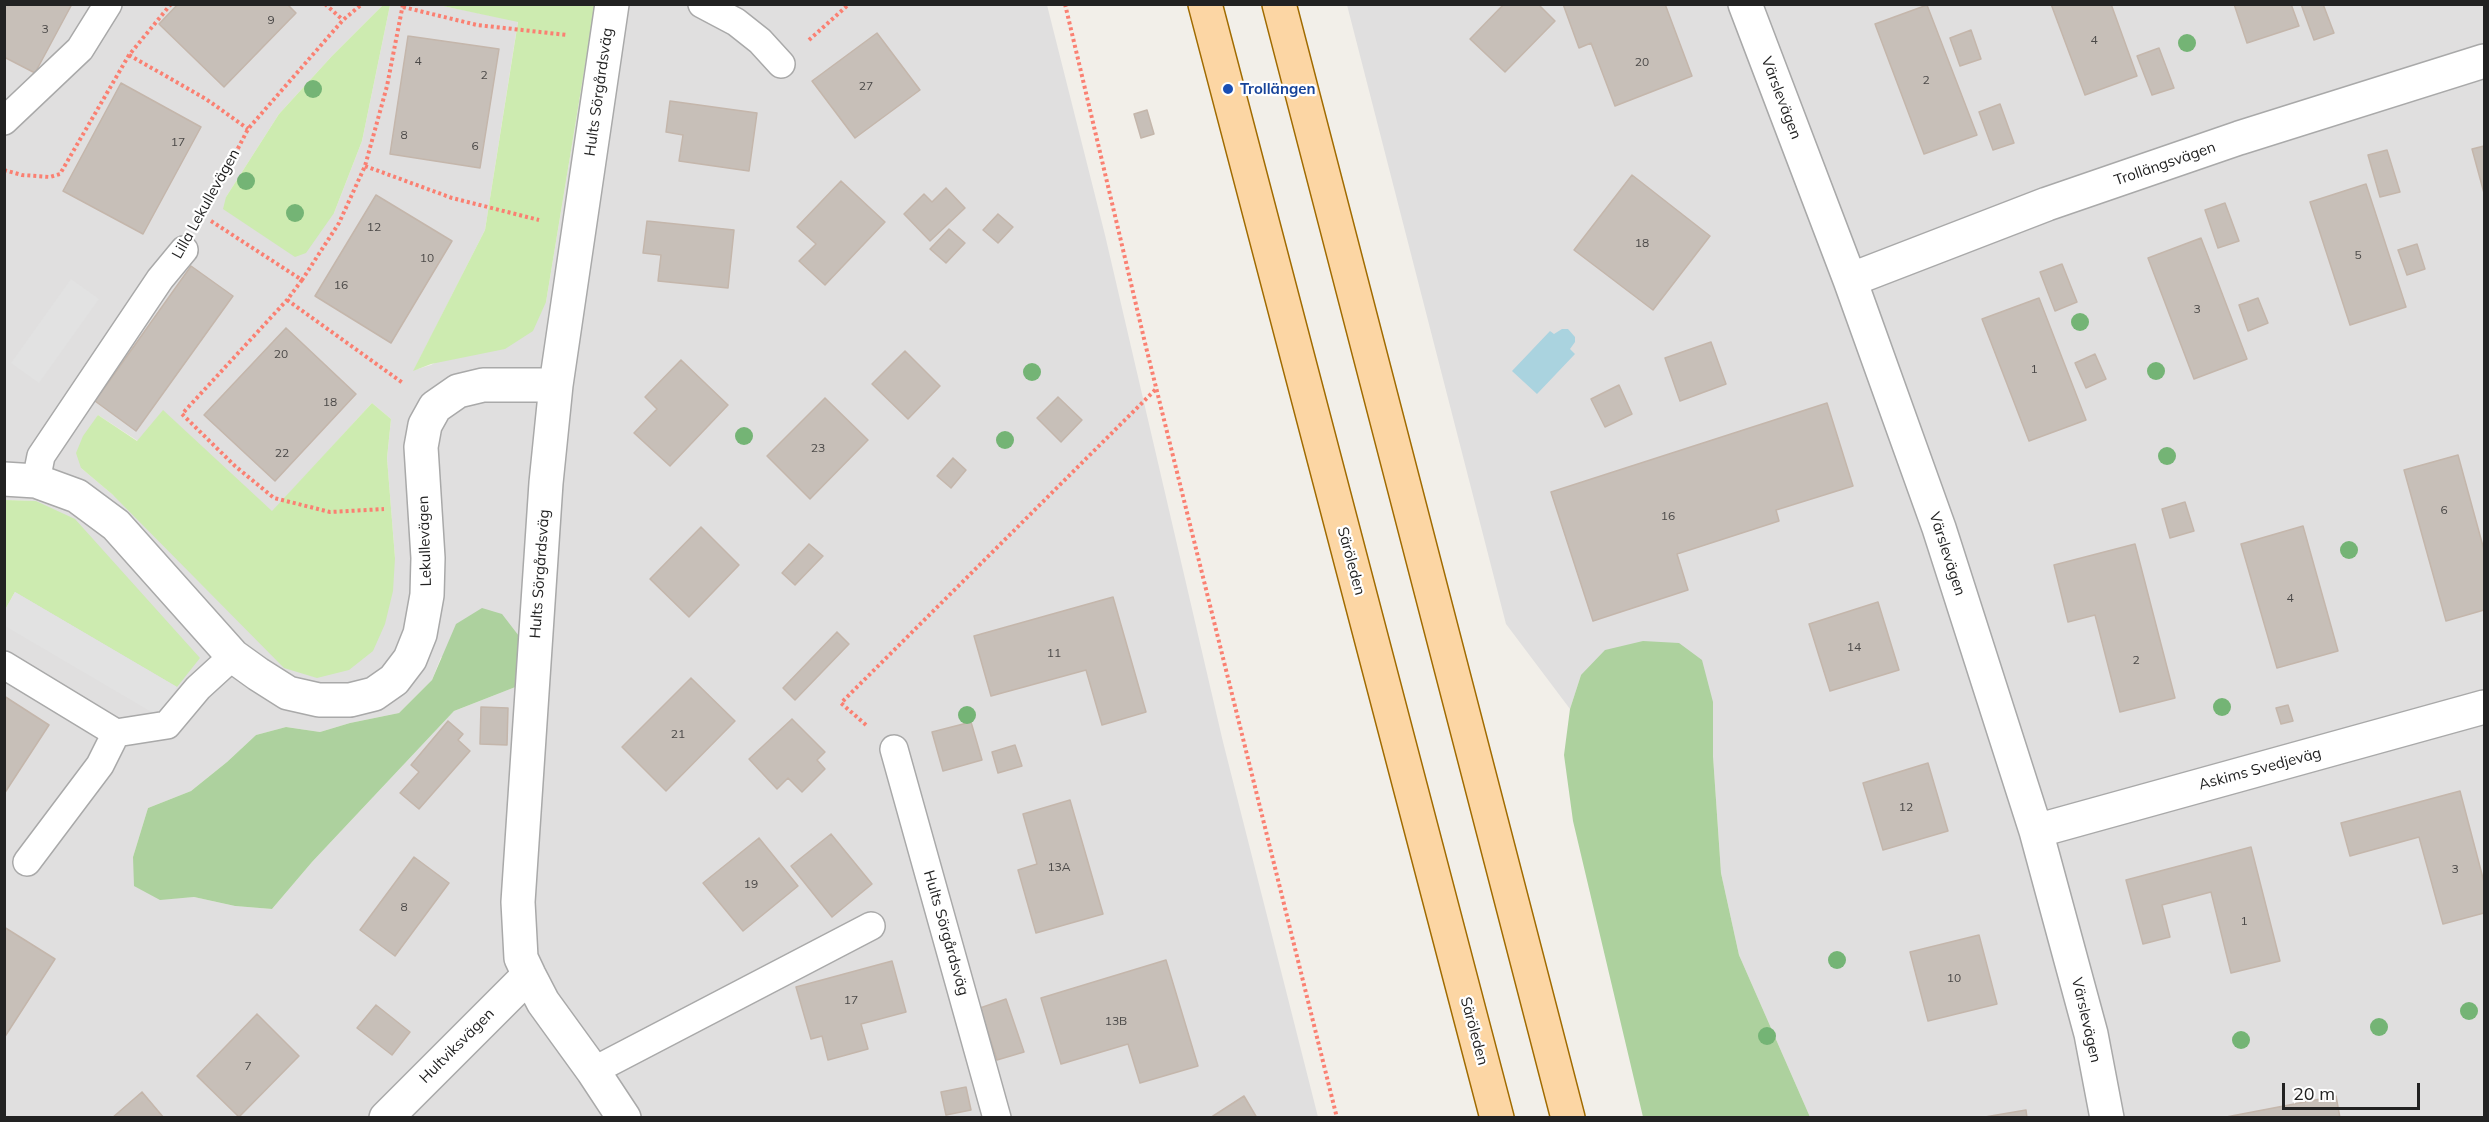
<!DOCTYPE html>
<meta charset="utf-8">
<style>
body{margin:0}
#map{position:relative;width:2489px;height:1122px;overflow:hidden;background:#f2efe9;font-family:Mulish,sans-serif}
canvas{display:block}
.frame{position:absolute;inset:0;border:6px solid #222;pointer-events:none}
.scale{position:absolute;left:2282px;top:1083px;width:138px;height:27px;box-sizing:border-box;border:3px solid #222;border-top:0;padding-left:8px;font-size:18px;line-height:21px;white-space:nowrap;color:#222;-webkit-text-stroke:4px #fff;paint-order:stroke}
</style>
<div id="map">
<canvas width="2489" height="1122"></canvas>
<div class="frame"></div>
<div class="scale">20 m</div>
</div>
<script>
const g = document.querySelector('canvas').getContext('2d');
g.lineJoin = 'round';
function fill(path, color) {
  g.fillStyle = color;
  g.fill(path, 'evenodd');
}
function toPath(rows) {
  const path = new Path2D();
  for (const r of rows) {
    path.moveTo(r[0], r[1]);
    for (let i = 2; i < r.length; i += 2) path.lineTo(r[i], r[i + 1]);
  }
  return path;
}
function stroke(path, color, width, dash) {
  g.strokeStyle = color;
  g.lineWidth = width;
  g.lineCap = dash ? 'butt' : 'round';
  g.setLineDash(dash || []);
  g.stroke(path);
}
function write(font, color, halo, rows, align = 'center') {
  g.font = font + ' Mulish,sans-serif';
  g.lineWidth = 4.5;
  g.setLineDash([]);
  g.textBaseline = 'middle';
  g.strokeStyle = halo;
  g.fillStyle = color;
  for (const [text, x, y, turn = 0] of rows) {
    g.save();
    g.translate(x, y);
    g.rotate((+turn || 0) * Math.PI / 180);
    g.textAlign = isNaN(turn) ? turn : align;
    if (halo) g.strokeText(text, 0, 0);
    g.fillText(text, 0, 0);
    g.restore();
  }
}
fill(toPath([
 [5,5,383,5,332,56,279,114,226,197,334,213,362,141,390,5,438,5,518,21,485,230,414,370,431,365,546,302,595,5,1047,5,1105,235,1223,742,1318,1117,5,1117,5,610,15,592,36,501,5,500],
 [372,403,391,419,387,458,395,558,113,495,81,468,98,415,138,441,163,411,272,512],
 [441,657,518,686,454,711,312,862,272,909,235,906,194,897,160,899,133,857,148,808,191,791,227,762,256,735,286,727,320,732,350,723,399,713,432,680],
 [1347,5,2484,5,2484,1117,1810,1117,1739,955,1721,873,1713,756,1713,702,1581,675,1570,709,1506,624]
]), '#e0dfdf');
fill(toPath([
 [383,5,390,5,362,141,334,213,306,253,295,257,223,209,226,197,279,114,332,56],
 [438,5,595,5,546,302,533,331,505,349,431,364,413,371,485,230,518,22],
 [372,403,391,419,387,458,395,558,393,591,385,624,373,651,349,670,317,678,284,668,113,495,81,468,76,453,83,436,98,415,137,441,163,410,272,511],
 [5,500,36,501,75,519,200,658,177,687,15,592,5,610]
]), '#cdebb0');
fill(toPath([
 [482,608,502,614,522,640,518,686,454,711,312,862,272,909,235,906,194,897,160,900,134,886,133,857,148,808,191,791,227,762,256,735,286,727,320,732,350,723,399,713,432,680,456,624],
 [1643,641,1679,643,1702,660,1713,702,1713,756,1721,873,1739,955,1810,1117,1643,1117,1573,821,1564,755,1570,709,1581,675,1605,650]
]), '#add19e');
fill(toPath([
 [71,279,99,299,39,383,11,363],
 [15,592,177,687,160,717,5,626,5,610]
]), '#e2e2e2');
fill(toPath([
 [1562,329,1568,329,1575,337,1575,342,1570,349,1575,354,1537,394,1512,371,1550,331,1554,334]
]), '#aad3df');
const building = toPath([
 [4,4,72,4,35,73,4,57,4,4],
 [178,4,287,4,296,13,224,87,159,24,178,4],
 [1504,4,1538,4,1555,21,1505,72,1470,39,1504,4],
 [1563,4,1665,4,1692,76,1615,106,1591,43,1579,48,1563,4],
 [2051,4,2111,4,2137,76,2085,95,2051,4],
 [2234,4,2291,4,2299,26,2247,43,2234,4],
 [2301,4,2323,4,2334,33,2314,40,2301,4],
 [1927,5,1977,135,1924,154,1875,24,1927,5],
 [1971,30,1981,59,1960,66,1950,38,1971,30],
 [877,33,920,90,855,138,812,81,877,33],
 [408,36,499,49,480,168,390,154,408,36],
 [2159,48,2174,88,2152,95,2137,56,2159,48],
 [121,83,201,127,143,234,63,191,121,83],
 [670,101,757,113,749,171,679,161,683,135,666,132,670,101],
 [2000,104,2014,143,1993,150,1979,112,2000,104],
 [1147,110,1154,134,1141,138,1134,114,1147,110],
 [2484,146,2484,193,2472,149,2484,146],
 [2387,150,2400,192,2380,197,2368,155,2387,150],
 [1632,175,1710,236,1653,310,1574,250,1632,175],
 [841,181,885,222,825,285,799,261,816,244,797,227,841,181],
 [2366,184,2406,307,2350,325,2310,202,2366,184],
 [946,188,965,208,930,241,904,214,924,194,932,202,946,188],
 [376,195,452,241,391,343,315,296,376,195],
 [2225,203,2239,241,2218,248,2205,210,2225,203],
 [998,214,1013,227,998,243,983,230,998,214],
 [647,221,734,230,728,288,658,281,661,255,643,253,647,221],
 [949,229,965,243,946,263,930,249,949,229],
 [2201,238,2247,359,2194,379,2148,258,2201,238],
 [2417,244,2425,269,2407,275,2398,250,2417,244],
 [2062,264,2077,302,2055,311,2040,272,2062,264],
 [191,266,233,296,136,431,95,401,191,266],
 [2039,298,2086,420,2029,441,1982,319,2039,298],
 [2258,298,2268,323,2248,331,2239,305,2258,298],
 [286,328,356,394,275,481,204,415,286,328],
 [1711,342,1726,384,1680,401,1665,358,1711,342],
 [905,351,940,386,908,419,872,384,905,351],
 [2095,354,2106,379,2086,388,2075,363,2095,354],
 [681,360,728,405,670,466,634,433,657,409,645,397,681,360],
 [1619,385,1632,414,1605,427,1591,399,1619,385],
 [1058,397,1082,420,1061,442,1037,418,1058,397],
 [825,398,868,440,810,499,767,456,825,398],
 [1827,403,1853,486,1776,510,1779,521,1677,554,1688,590,1593,621,1551,492,1827,403],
 [2458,455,2484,550,2484,610,2446,621,2404,470,2458,455],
 [953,458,966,470,951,488,937,476,953,458],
 [2185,502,2194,531,2170,538,2162,509,2185,502],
 [2303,526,2338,651,2277,668,2241,544,2303,526],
 [701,527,739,565,689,617,650,579,701,527],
 [809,544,823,556,795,585,782,573,809,544],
 [2135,544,2175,698,2120,712,2095,615,2068,622,2054,565,2135,544],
 [1113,597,1146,712,1102,725,1086,670,991,696,974,636,1113,597],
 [1878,602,1899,670,1830,691,1809,624,1878,602],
 [837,632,849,644,795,700,783,688,837,632],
 [691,678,735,721,666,791,622,747,691,678],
 [4,696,49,725,4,794,4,696],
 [2288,705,2293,721,2281,724,2276,708,2288,705],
 [481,707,508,708,507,745,480,744,481,707],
 [792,719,825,752,817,760,825,769,802,792,788,778,777,789,749,759,792,719],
 [448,721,463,734,458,740,470,751,419,809,400,793,419,772,411,765,448,721],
 [971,722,982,760,943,771,932,732,971,722],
 [1015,745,1022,766,998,773,992,752,1015,745],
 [1928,763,1948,831,1883,850,1863,783,1928,763],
 [2460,791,2484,882,2484,913,2443,924,2419,837,2350,856,2341,823,2460,791],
 [1070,800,1103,914,1036,933,1018,870,1037,864,1023,814,1070,800],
 [831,834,872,884,832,917,791,866,831,834],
 [759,838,798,886,743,931,703,883,759,838],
 [2251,847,2280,961,2231,973,2211,892,2162,905,2170,937,2143,944,2126,880,2251,847],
 [414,857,449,883,395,956,360,930,414,857],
 [4,927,55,959,4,1038,4,927],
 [1979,935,1997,1004,1928,1021,1910,952,1979,935],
 [1166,960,1198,1066,1140,1083,1128,1044,1061,1064,1041,998,1166,960],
 [892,961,906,1012,861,1024,868,1049,828,1060,822,1036,811,1039,796,987,892,961],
 [1006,999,1024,1052,997,1060,980,1008,1006,999],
 [376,1005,410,1032,392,1055,357,1028,376,1005],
 [257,1014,299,1056,239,1117,197,1076,257,1014],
 [966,1087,971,1110,946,1115,941,1092,966,1087],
 [142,1092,164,1118,112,1118,142,1092],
 [1244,1096,1257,1118,1210,1118,1244,1096],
 [2336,1096,2340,1118,2221,1118,2336,1096],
 [2026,1110,2027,1118,1979,1118,2026,1110]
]);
fill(building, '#c7bfb8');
stroke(building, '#c4b6ab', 1.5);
const service = toPath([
 [702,4,736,22,760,41,781,64],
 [4,121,80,49,108,4],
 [36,481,41,456,160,279,184,250],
 [4,665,116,733],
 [116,733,167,725,198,688,233,656],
 [894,749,997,1118],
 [27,862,100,765,116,733],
 [593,1071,871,926]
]);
const minor = toPath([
 [612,4,556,385,546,483,518,902,521,958,529,975,543,1002,593,1071,624,1118],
 [1745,4,1850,280,1939,528,2036,831,2091,1034,2107,1118],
 [1850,280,2047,204,2239,138,2484,61],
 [4,479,36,481,77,496,116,525,233,656,258,674,288,693,319,700,350,700,374,694,394,680,410,659,420,634,427,595,428,558,421,447,425,425,435,407,458,391,483,385,556,385],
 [2036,831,2484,707],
 [386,1118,529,975]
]);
const primary = toPath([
 [1205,4,1497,1118],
 [1279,4,1568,1118]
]);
stroke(service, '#a9a9a9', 30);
stroke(minor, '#a9a9a9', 36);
stroke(primary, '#a06b00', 36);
stroke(toPath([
 [325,4,343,20],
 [1065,4,1146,347,1337,1118],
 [403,7,477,25,567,35],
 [809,40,849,4],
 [129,55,206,99,248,129],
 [365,166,452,198,539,220],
 [4,170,22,175,50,177,60,174,129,55,171,4],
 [202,218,248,129,343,20,362,4],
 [211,221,302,280,339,223,365,166,387,86,403,4],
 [302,280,287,300,182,414,235,466,274,498,330,512,384,509],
 [287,300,403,383],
 [866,725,841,703,1156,389]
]), '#fa8072', 4, [3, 3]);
stroke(service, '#fff', 27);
stroke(minor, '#fff', 33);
stroke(primary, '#fcd6a4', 33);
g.fillStyle = '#74b475';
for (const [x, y] of [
 [2187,43],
 [313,89],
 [246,181],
 [295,213],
 [2080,322],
 [2156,371],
 [1032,372],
 [744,436],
 [1005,440],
 [2167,456],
 [2349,550],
 [2222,707],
 [967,715],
 [1837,960],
 [2469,1011],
 [2379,1027],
 [1767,1036],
 [2241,1040]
]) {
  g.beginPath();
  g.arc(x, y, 9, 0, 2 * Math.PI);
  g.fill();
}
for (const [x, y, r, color] of [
 [1228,89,6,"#1a4fb4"]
]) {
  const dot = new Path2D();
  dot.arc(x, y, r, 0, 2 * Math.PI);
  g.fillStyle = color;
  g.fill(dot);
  stroke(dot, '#fff', 2);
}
write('12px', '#4b4948', null, [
 ["9",271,20],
 ["3",45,29],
 ["4",2094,40],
 ["4",418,61],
 ["20",1642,62],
 ["2",484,75],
 ["2",1926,80],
 ["27",866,86],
 ["8",404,135],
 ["17",178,142],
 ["6",475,146],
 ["12",374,227],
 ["18",1642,243],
 ["5",2358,255],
 ["10",427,258],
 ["16",341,285],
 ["3",2197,309],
 ["20",281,354],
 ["1",2034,369],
 ["18",330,402],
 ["23",818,448],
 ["22",282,453],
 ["6",2444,510],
 ["16",1668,516],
 ["4",2290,598],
 ["14",1854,647],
 ["11",1054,653],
 ["2",2136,660],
 ["21",678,734],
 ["12",1906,807],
 ["13A",1059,867],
 ["3",2455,869],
 ["19",751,884],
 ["8",404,907],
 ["1",2244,921],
 ["10",1954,978],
 ["17",851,1000],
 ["13B",1116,1021],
 ["7",248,1066]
]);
write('bold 15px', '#164399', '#fff', [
 ["Trollängen",1240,89]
], 'left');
write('15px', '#222', '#fff', [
 ["Hults Sörgårdsväg",599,92,-82],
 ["Värslevägen",1781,98,69],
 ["Trollängsvägen",2165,164,-19],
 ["Lilla Lekullevägen",206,204,-61],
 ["Lekullevägen",425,541,-92],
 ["Värslevägen",1947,554,72],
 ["Säröleden",1351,561,75],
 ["Hults Sörgårdsväg",540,574,-86],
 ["Askims Svedjeväg",2260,769,-15],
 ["Hults Sörgårdsväg",946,933,74],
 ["Värslevägen",2086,1020,77],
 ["Säröleden",1474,1031,75],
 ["Hultviksvägen",457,1046,-45]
]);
</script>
